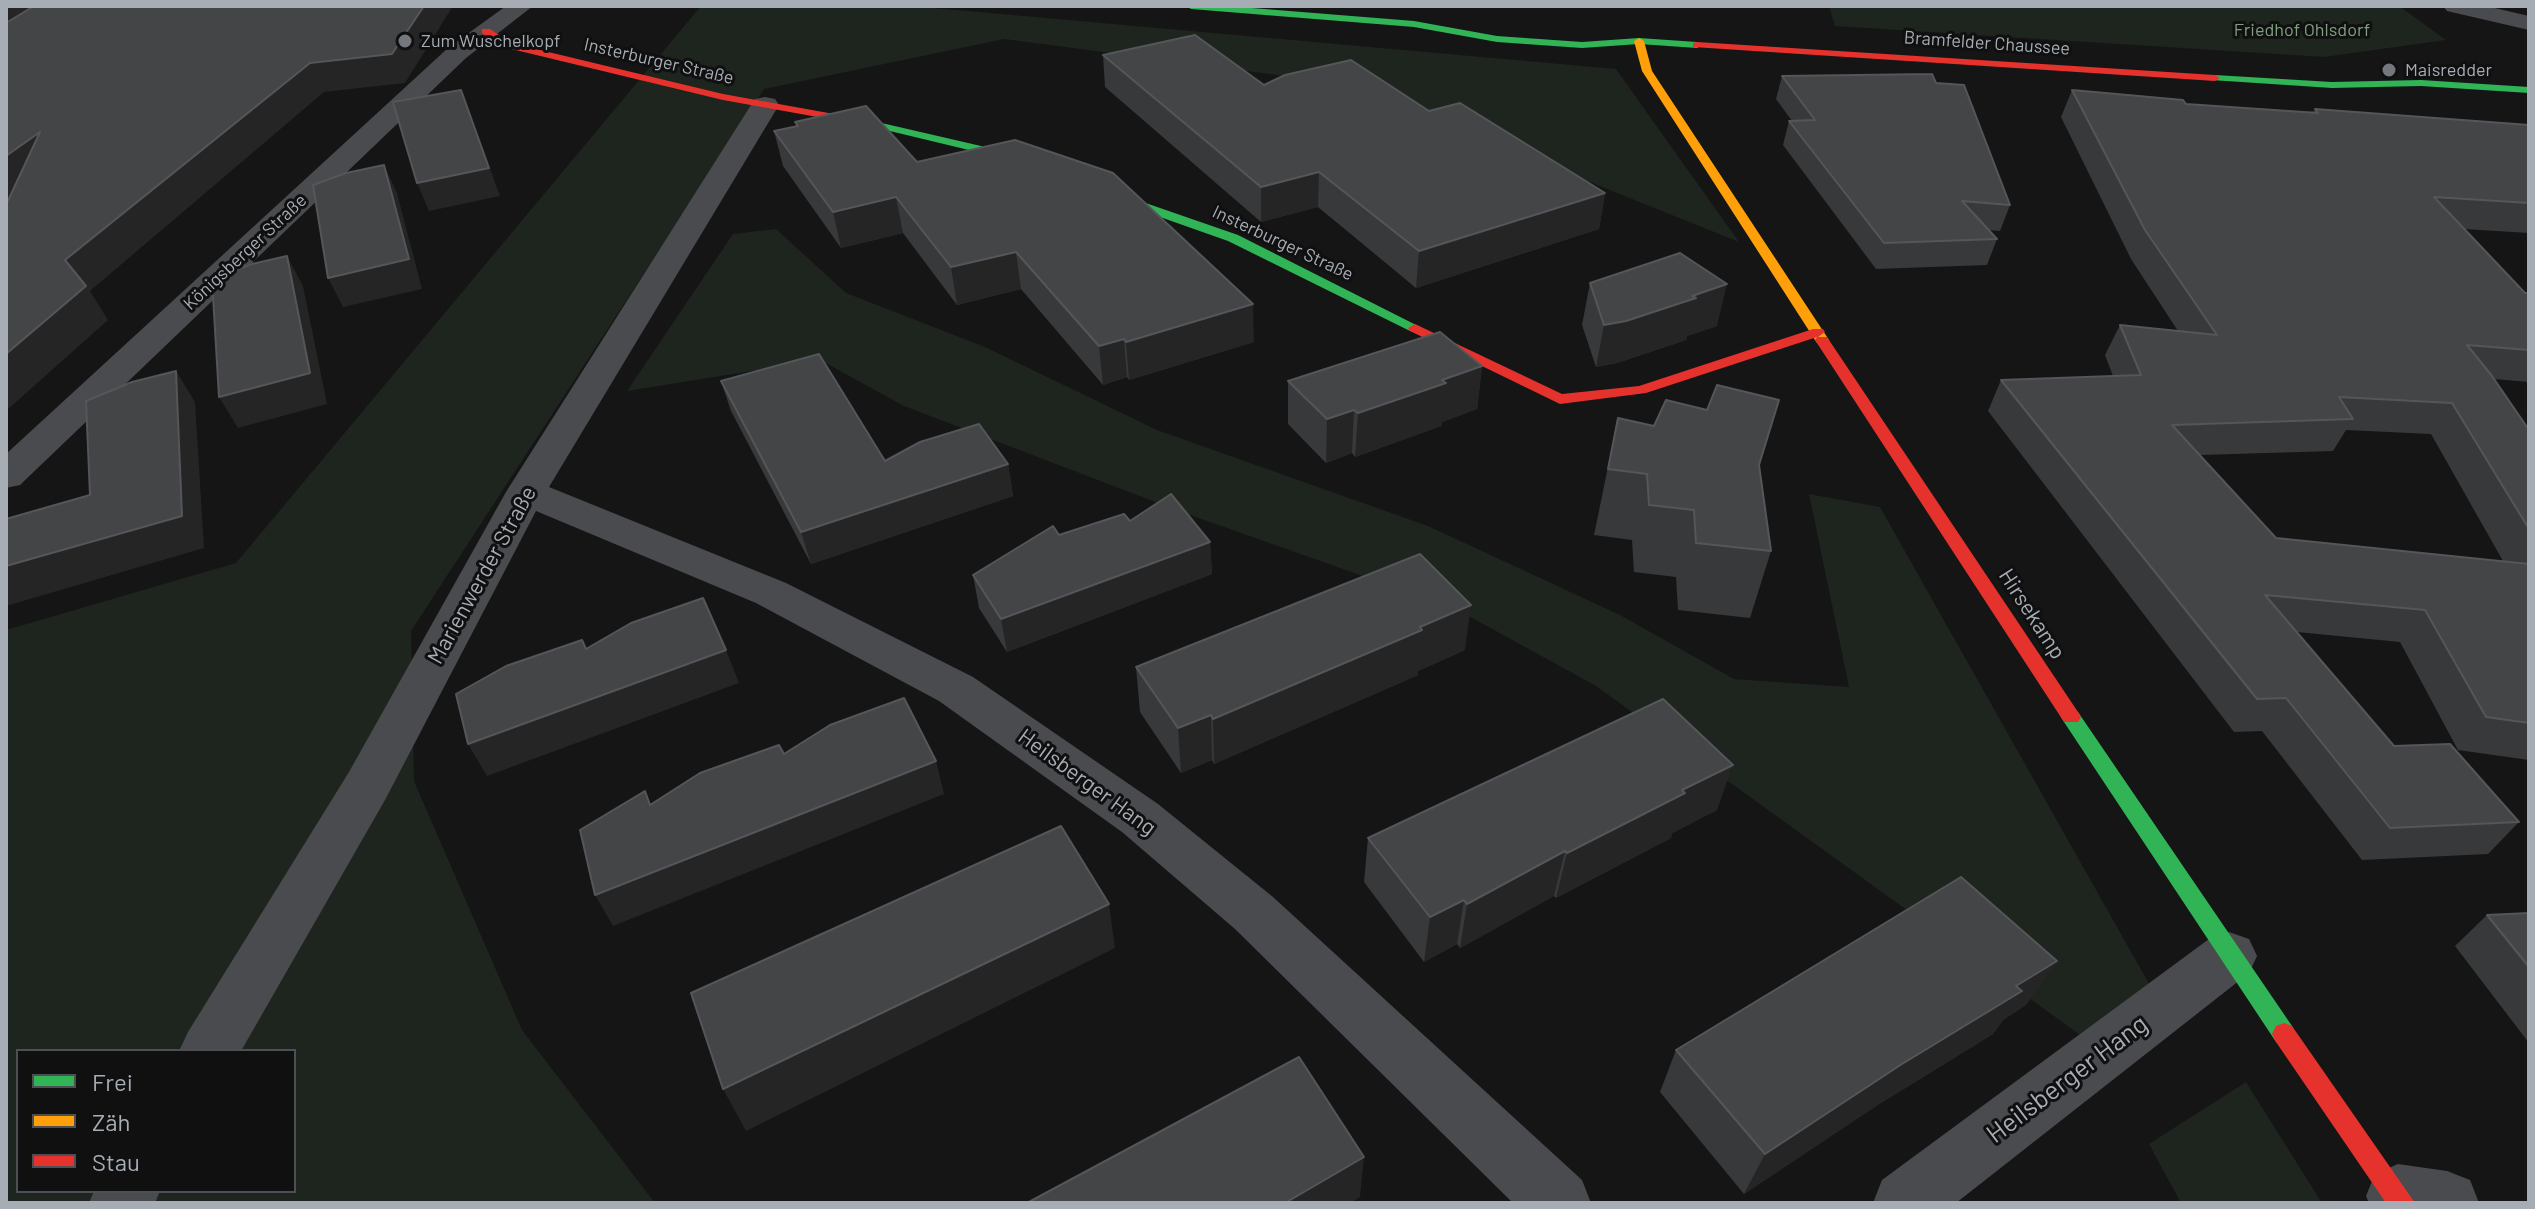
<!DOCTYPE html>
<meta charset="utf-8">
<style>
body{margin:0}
#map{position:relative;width:2535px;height:1209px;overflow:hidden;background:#151516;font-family:Barlow,sans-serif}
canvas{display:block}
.frame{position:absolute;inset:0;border:8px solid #a7adb5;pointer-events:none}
.legend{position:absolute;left:16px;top:1049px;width:280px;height:144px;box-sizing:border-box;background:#101011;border:2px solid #4c4f53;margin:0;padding:10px 14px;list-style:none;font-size:24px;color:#a7adb5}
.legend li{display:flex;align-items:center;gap:16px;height:40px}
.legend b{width:40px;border:2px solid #4c4f53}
</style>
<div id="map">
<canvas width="2535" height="1209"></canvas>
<div class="frame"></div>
<ul class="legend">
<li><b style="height:10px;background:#30b455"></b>Frei</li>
<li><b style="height:10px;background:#ff9f0a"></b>Zäh</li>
<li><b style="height:10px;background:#e5322d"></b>Stau</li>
</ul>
</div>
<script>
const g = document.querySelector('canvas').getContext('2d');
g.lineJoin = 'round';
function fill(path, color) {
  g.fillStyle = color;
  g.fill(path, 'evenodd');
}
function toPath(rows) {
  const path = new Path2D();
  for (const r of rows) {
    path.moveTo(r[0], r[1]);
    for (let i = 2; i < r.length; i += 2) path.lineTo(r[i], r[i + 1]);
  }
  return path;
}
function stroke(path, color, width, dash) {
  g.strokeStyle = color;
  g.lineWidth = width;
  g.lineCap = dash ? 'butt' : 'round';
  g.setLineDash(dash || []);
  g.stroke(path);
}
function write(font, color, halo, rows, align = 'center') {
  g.font = font + ' Barlow,sans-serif';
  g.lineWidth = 6;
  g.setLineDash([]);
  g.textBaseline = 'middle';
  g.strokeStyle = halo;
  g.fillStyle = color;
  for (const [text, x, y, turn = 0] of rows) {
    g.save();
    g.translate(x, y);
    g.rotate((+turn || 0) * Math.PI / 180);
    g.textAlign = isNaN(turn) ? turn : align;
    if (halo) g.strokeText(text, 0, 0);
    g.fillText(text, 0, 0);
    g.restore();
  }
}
fill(toPath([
 [701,6,912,6,1616,69,1739,242,1346,84,1004,39,764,89,411,631,414,781,522,1030,655,1203,6,1203,6,630,236,563],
 [18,1051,294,1051,294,1191,18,1191],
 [1829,6,2399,6,2446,40,2324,57,1835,26],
 [776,229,846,293,985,347,1157,430,1428,526,1620,615,1734,679,1849,687,1809,494,1880,507,2152,989,2083,1037,1596,686,1456,609,1179,511,904,406,820,360,627,391,733,234],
 [2246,1082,2322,1203,2181,1203,2149,1144]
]), '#1e241e');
fill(toPath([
 [506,6,533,6,466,58,20,485,6,488,6,454,448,48,506,6],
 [2443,6,2486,6,2529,16,2529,30,2447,11,2443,6],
 [765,97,775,99,779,105,549,487,786,583,973,677,1158,804,1273,897,1582,1180,1591,1203,1513,1203,1235,929,1122,832,939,701,756,603,536,511,385,800,241,1051,179,1051,188,1032,349,772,506,492,751,105,755,99,765,97],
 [2229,932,2249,939,2257,956,2249,973,1956,1203,1873,1203,1882,1180,2209,939,2229,932],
 [2398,1164,2447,1171,2470,1180,2479,1203,2369,1203,2366,1196,2375,1174,2398,1164],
 [94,1191,160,1191,155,1203,89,1203,94,1191]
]), '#4a4b4e');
fill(toPath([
 [1186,6,1227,6,1414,21,1497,36,1582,42,1639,38,1697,42,1702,45,1697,48,1639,44,1582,48,1497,42,1414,27,1191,9,1186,6],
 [2215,75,2332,82,2421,80,2529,87,2529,93,2421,86,2332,88,2211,80,2210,78,2215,75],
 [873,121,981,146,1238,235,1422,328,1415,332,1410,331,1228,241,973,151,869,126,869,122,873,121],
 [2071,710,2078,712,2292,1026,2296,1034,2292,1042,2284,1045,2276,1042,2064,722,2061,717,2064,712,2071,710]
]), '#30b455');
fill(toPath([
 [1639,38,1644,41,1652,71,1829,340,1827,343,1817,343,1815,340,1642,71,1634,41,1639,38]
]), '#ff9f0a');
fill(toPath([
 [482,29,490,29,511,43,723,94,873,121,879,124,873,127,723,100,503,47,482,33,482,29],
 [1697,42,2215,75,2220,78,2215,81,1693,47,1693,43,1697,42],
 [1415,324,1562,394,1639,386,1813,329,1823,329,1825,332,1818,337,1827,337,1829,340,2078,712,2081,717,2078,722,2064,722,1815,340,1817,337,1646,393,1560,404,1410,331,1408,328,1415,324],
 [2284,1023,2292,1026,2415,1203,2386,1203,2276,1042,2272,1034,2276,1026,2284,1023]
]), '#e5322d');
fill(toPath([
 [1103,55,1264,85,1429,111,1605,193,1599,229,1416,288,1318,207,1261,222,1105,87],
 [1782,76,1936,83,2010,205,2000,231,1989,230,1997,239,1987,265,1876,269,1783,145,1789,121,1792,121,1776,99],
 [2072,90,2186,104,2313,112,2315,109,2529,125,2529,233,2464,229,2525,293,2529,293,2529,382,2494,379,2529,430,2529,760,2458,750,2400,642,2297,632,2394,746,2519,822,2488,854,2362,860,2262,731,2234,732,1988,411,2001,380,2113,376,2105,355,2120,325,2178,331,2131,259,2061,117],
 [2346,430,2431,434,2503,561,2276,538,2200,455,2333,451],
 [795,122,917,162,1254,342,1129,380,1127,377,1103,385,1021,289,957,305,903,233,841,248,783,166,774,131,796,126],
 [1590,283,1717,326,1687,336,1686,340,1617,363,1596,367,1582,325],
 [1482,366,1477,409,1442,422,1441,426,1355,457,1352,453,1326,463,1288,424,1288,381],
 [721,381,885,461,1008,464,1013,496,811,564,731,411],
 [1618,418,1759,467,1771,551,1750,618,1678,610,1676,577,1634,572,1632,540,1594,535],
 [1130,521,1210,542,1212,574,1007,652,979,608,973,575,1059,535],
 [1465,650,1418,671,1418,675,1214,764,1212,760,1181,773,1140,712,1136,667],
 [1717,810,1672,833,1671,838,1556,898,1554,896,1460,948,1457,944,1424,962,1364,882,1368,838],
 [2529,913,2529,1043,2455,946,2487,915],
 [2027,1004,2003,1020,1993,1034,1876,1106,1744,1194,1660,1092,1676,1050]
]), '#38393a');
fill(toPath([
 [6,6,53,6,6,34],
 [424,6,453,6,405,83,324,92,90,291,108,320,6,411,6,354,65,260,310,63],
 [461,90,500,196,429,211,417,183],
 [40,132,59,163,6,202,6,156],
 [384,165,397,193,422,289,343,307,328,278],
 [1319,172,1318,207,1261,222,1261,187],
 [1605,193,1599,229,1416,288,1419,251],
 [896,197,903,233,841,248,833,212],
 [1016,252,1021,289,957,305,951,267],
 [287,256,303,286,327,404,238,428,219,397],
 [1727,284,1717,326,1687,336,1686,340,1617,363,1596,367,1604,325],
 [1253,304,1254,342,1129,380,1126,342],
 [1124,339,1127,377,1103,385,1099,346],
 [1482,366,1477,409,1442,422,1441,426,1355,457,1358,413,1442,380],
 [176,371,195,402,204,548,6,606,6,566,182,516],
 [1354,410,1352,453,1326,463,1327,419],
 [1008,464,1013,496,811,564,801,532],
 [1210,542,1212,574,1007,652,1001,619],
 [1471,605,1465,650,1418,671,1418,675,1214,764,1213,719],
 [726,650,739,683,487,776,468,744],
 [1211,715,1212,760,1181,773,1178,728],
 [936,761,944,794,613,926,595,895],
 [1733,765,1717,810,1672,833,1671,838,1556,898,1567,853,1682,790],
 [1565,851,1554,896,1460,948,1467,904],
 [1464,900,1457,944,1424,962,1430,917],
 [1109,904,1115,948,746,1131,723,1089],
 [2057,961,2027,1004,2003,1020,1993,1034,1876,1106,1744,1194,1765,1154],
 [1364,1157,1360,1197,1351,1203,1285,1203]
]), '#252526');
const building = toPath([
 [34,6,424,6,392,54,310,63,65,260,86,286,6,354,6,205,40,132,6,156,6,23,34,6],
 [1195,35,1264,85,1285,75,1351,60,1429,111,1460,103,1605,193,1419,251,1319,172,1261,187,1103,55,1195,35],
 [1932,74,1936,83,1964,85,2010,205,1962,201,1997,239,1884,243,1789,121,1815,120,1782,76,1932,74],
 [461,90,489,168,417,183,393,102,461,90],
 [2072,90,2183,100,2186,104,2318,113,2315,109,2529,125,2529,203,2434,197,2525,293,2529,293,2529,350,2467,345,2492,376,2529,430,2529,529,2452,403,2339,397,2353,419,2172,425,2276,538,2529,564,2529,723,2486,717,2425,610,2265,595,2394,746,2450,744,2519,822,2390,828,2286,698,2257,699,2001,380,2141,375,2120,325,2217,335,2145,230,2072,90],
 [866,106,917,162,1015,140,1113,173,1253,304,1126,342,1124,339,1099,346,1016,252,951,267,896,197,833,212,774,131,798,126,795,122,866,106],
 [384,165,409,259,328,278,313,185,346,173,384,165],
 [1680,253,1727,284,1692,296,1696,298,1626,321,1604,325,1590,283,1680,253],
 [287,256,310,373,219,397,212,279,252,264,287,256],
 [1440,332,1482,366,1442,380,1446,383,1358,413,1354,410,1327,419,1288,381,1440,332],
 [819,354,885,461,920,442,979,424,1008,464,801,532,721,381,819,354],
 [176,371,182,516,6,566,6,519,90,495,86,401,132,382,176,371],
 [1717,385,1779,400,1759,465,1771,551,1696,543,1694,510,1649,505,1647,474,1608,469,1618,418,1654,426,1666,400,1707,410,1717,385],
 [1171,494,1210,542,1001,619,973,575,1053,526,1059,535,1124,514,1130,521,1171,494],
 [1420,554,1471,605,1420,627,1422,630,1213,719,1211,715,1178,728,1136,667,1420,554],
 [703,598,726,650,468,744,456,694,506,666,582,640,586,649,631,623,703,598],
 [904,698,936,761,595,895,580,830,645,791,650,805,700,773,779,745,784,754,830,725,904,698],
 [1663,699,1733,765,1682,790,1685,793,1567,853,1565,851,1467,904,1464,900,1430,917,1368,838,1663,699],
 [1061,826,1109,904,723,1089,691,993,1061,826],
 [1961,877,2057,961,2016,986,2022,991,1902,1064,1765,1154,1676,1050,1961,877],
 [2529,913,2529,967,2487,915,2529,913],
 [1299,1057,1364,1157,1285,1203,1027,1203,1299,1057]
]);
fill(building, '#444547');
stroke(building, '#545659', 2);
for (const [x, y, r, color] of [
 [405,41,8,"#74787d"],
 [2389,70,8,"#74787d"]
]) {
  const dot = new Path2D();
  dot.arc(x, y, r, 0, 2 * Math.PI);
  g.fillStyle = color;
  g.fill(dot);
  stroke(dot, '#101011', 3);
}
write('18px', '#809f80', '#101011', [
 ["Friedhof Ohlsdorf",2302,30]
]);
write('18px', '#a7adb5', '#101011', [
 ["Zum Wuschelkopf",421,41],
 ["Maisredder",2405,70]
], 'left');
write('18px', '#a7adb5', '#101011', [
 ["Bramfelder Chaussee",1987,43,4],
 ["Insterburger Straße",659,61,13],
 ["Insterburger Straße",1283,243,25],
 ["Königsberger Straße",245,252,-43]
]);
write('22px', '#a7adb5', '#101011', [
 ["Marienwerder Straße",482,575,-61],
 ["Hirsekamp",2032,614,57],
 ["Heilsberger Hang",1087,782,36]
]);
write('26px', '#a7adb5', '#101011', [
 ["Heilsberger Hang",2067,1079,-37]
]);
</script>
